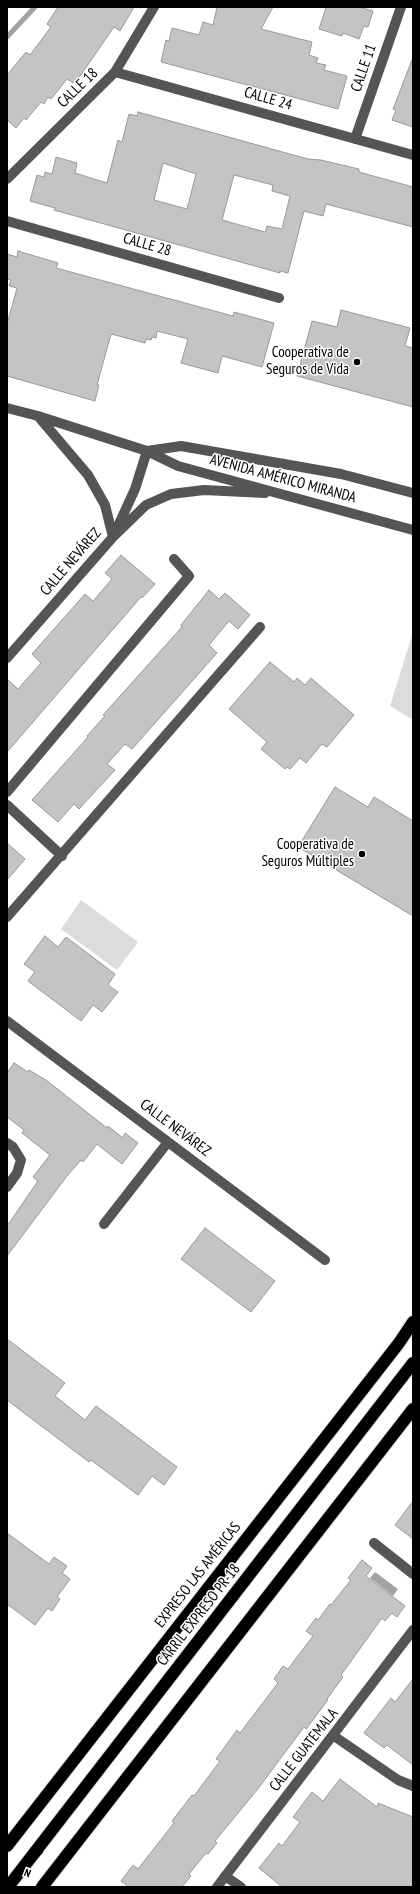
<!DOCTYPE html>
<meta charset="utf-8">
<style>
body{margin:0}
#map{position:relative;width:420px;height:1894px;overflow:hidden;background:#fff;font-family:"PT Sans Narrow",sans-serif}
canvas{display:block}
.frame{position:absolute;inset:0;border:8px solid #000;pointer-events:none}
.north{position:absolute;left:12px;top:1842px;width:40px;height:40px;-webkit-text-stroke:3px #fff;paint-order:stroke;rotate:202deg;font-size:11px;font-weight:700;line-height:16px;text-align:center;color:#000}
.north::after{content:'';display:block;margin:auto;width:14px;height:18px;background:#000;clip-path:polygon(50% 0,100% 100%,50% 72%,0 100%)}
</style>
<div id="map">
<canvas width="420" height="1894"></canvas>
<div class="frame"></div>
<div class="north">N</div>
</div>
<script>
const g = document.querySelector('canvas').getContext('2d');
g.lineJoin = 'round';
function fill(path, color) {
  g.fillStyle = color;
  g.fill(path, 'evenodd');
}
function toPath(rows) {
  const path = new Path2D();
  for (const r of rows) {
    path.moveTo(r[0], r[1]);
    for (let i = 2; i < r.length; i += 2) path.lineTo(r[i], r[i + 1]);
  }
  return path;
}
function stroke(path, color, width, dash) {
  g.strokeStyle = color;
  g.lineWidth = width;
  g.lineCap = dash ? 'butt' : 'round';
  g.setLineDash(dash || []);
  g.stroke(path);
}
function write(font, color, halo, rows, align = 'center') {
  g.font = font + ' "PT Sans Narrow",sans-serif';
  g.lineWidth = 3;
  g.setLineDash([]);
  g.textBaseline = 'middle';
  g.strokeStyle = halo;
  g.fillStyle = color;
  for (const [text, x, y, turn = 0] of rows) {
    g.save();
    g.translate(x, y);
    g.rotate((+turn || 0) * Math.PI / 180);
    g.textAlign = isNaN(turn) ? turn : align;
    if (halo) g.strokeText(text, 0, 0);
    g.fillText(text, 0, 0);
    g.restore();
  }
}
fill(toPath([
 [413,632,413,720,390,706],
 [81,900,138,942,117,970,61,929]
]), '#dcdcdc');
fill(toPath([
 [375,1572,398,1589,393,1596,370,1578]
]), '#a3a3a3');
stroke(toPath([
 [7,37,35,7]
]), '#a3a3a3', 5);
const building = toPath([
 [58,7,134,7,120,31,114,27,76,82,75,81,73,83,67,79,51,99,48,97,44,104,41,102,26,120,24,118,16,128,7,120,7,75,26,52,30,55,51,27,47,24,58,7],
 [217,7,273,7,261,29,312,42,309,55,318,58,316,63,326,65,324,70,347,76,338,109,161,62,166,40,169,41,172,28,199,35,203,22,213,25,217,7],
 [326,7,359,7,373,11,368,27,364,26,359,39,343,33,342,36,319,29,326,7],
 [412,60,413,60,413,127,392,120,396,110,393,109,412,60],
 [138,112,308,159,321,160,359,169,359,172,413,187,413,227,326,204,323,216,304,211,288,273,280,271,280,273,54,210,55,208,30,201,37,175,44,177,45,172,52,174,56,157,77,163,75,173,107,183,118,140,122,142,129,114,137,116,138,112],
 [163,163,196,174,187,209,154,200,163,163],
 [234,175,273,185,272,191,290,196,282,229,267,226,265,232,222,220,234,175],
 [18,251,58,263,56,268,233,316,234,312,274,323,262,367,222,356,218,373,181,363,188,339,157,331,156,338,152,337,151,340,146,339,145,343,111,334,97,385,99,385,95,401,7,376,7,324,17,288,9,286,11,280,7,279,7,254,17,257,18,251],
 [341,310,410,328,405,346,413,348,413,407,297,376,312,321,337,327,341,310],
 [121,555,155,584,142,598,141,597,7,752,7,679,18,689,41,663,32,654,85,594,93,601,112,579,105,573,121,555],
 [209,590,219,599,225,593,250,615,238,629,229,621,209,645,217,653,132,749,125,744,107,764,115,770,79,809,74,804,58,822,32,800,88,737,87,736,105,716,103,715,182,627,181,625,209,590],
 [270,662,294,682,297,678,305,685,311,678,354,715,327,747,322,744,306,763,300,758,290,769,287,767,285,769,261,749,267,742,229,709,270,662],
 [335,787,368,807,374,797,413,821,413,916,298,847,335,787],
 [7,843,25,859,7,880,7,843],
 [45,936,58,947,66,937,115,974,108,985,118,992,102,1012,93,1005,81,1021,28,981,35,972,24,964,45,936],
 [14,1063,28,1072,29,1070,46,1080,107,1128,108,1126,123,1138,125,1133,138,1143,122,1164,97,1144,83,1162,81,1160,67,1176,7,1256,7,1226,38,1181,33,1177,50,1155,22,1133,24,1130,7,1117,7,1073,14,1063],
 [205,1228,275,1281,251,1312,181,1259,205,1228],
 [7,1339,65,1383,55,1396,85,1420,96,1406,177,1467,164,1485,152,1476,138,1495,91,1460,89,1462,7,1400,7,1339],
 [413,1501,413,1539,395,1525,413,1501],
 [7,1533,49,1564,54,1557,67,1566,62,1573,70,1579,57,1597,60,1599,52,1611,48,1608,35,1625,7,1604,7,1533],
 [362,1560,372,1568,366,1576,405,1606,397,1617,392,1613,385,1621,382,1618,341,1675,343,1677,327,1699,328,1700,306,1729,304,1727,257,1790,215,1841,217,1843,208,1854,206,1853,189,1874,191,1876,182,1887,129,1887,121,1881,133,1865,138,1869,174,1823,172,1821,192,1795,194,1796,220,1761,216,1759,237,1730,240,1733,278,1683,274,1679,283,1666,288,1669,313,1636,306,1631,316,1618,318,1620,330,1604,331,1605,351,1580,348,1578,362,1560],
 [413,1679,413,1765,387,1745,384,1748,364,1733,391,1698,395,1702,413,1679],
 [340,1779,377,1807,378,1803,413,1817,413,1887,282,1887,259,1868,279,1843,282,1846,300,1822,293,1817,312,1792,323,1801,340,1779]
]);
fill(building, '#c4c4c4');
stroke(building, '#999', 1);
const highway = toPath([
 [7,1846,399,1343,413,1322],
 [8,1887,413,1363],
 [42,1887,413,1409]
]);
stroke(highway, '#dbdbdb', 14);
stroke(toPath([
 [115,72,413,155],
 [355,139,401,7],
 [7,179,115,72,154,7],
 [7,221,279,298],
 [7,408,38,416,147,451,178,466,413,530],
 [38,416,88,475,105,505,113,537,146,505,171,494,204,490,265,493],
 [147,451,181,446,341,474,413,493],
 [7,658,113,537,135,489,147,451],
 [7,792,189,576,174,559],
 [7,805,62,856],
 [7,917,260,627],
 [7,1021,325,1260],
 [7,1143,13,1147,21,1160,17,1173,7,1187],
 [104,1224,168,1142],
 [374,1543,413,1574],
 [334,1736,398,1780,413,1786],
 [225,1876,241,1887],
 [217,1887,413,1630]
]), '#555', 10);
stroke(highway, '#000', 12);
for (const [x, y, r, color] of [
 [357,362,4,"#000"],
 [362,854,4,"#000"]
]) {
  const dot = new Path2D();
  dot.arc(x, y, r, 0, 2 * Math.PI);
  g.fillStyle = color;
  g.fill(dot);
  stroke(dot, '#fff', 1.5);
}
write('15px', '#000', '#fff', [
 ["CALLE 11",364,68,-71],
 ["CALLE 18",78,88,-44],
 ["CALLE 24",268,99,16],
 ["CALLE 28",147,245,16],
 ["AVENIDA AMÉRICO MIRANDA",283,479,15],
 ["CALLE NEVÁREZ",71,562,-49],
 ["CALLE NEVÁREZ",175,1128,37],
 ["EXPRESO LAS AMÉRICAS",198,1575,-52],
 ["CARRIL EXPRESO PR-18",199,1615,-52],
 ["CALLE GUATEMALA",304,1750,-52]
]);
write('15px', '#000', '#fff', [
 ["Cooperativa de",349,353],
 ["Seguros de Vida",349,370],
 ["Cooperativa de",354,845],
 ["Seguros Múltiples",354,862]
], 'right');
</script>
